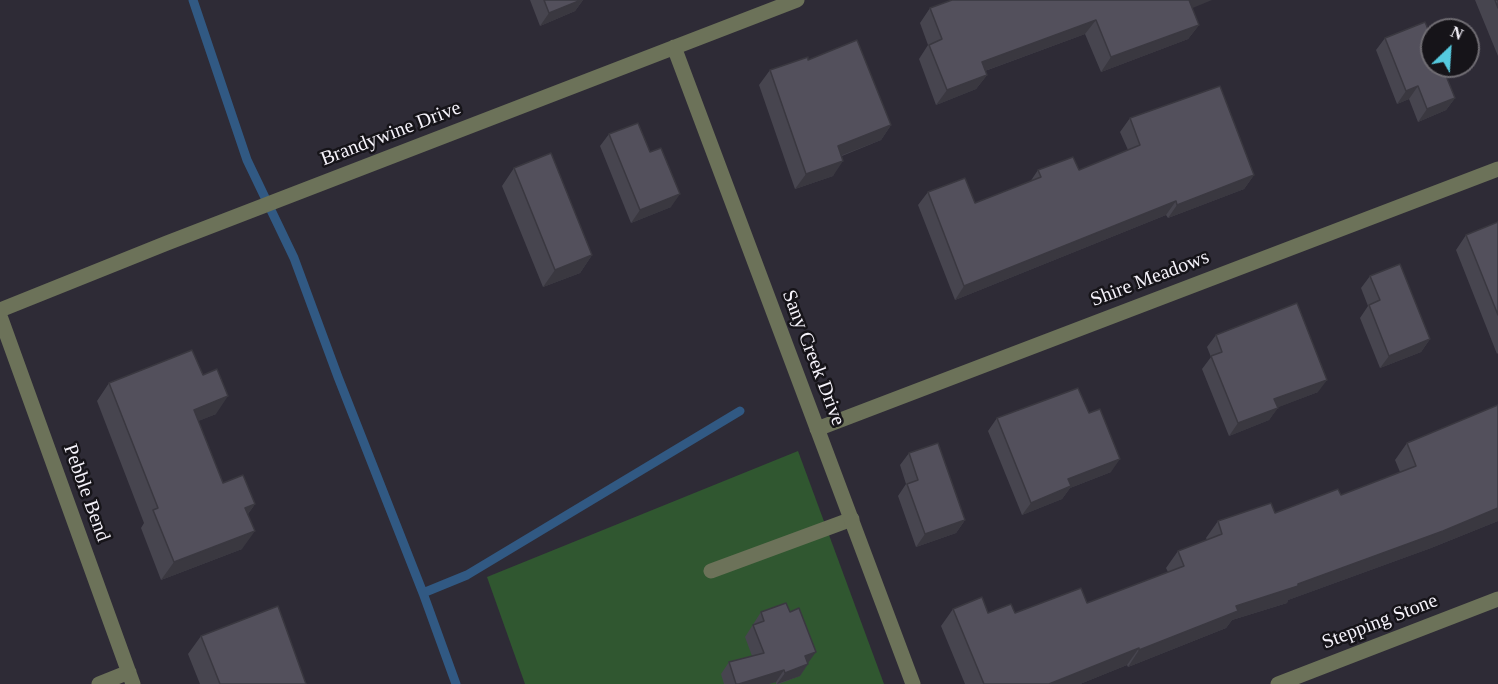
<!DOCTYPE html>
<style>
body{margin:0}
#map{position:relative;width:1498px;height:684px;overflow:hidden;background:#2e2b36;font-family:"Times New Roman",serif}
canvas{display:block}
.north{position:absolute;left:1420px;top:18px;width:60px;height:60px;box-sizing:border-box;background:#161419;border:2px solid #706d73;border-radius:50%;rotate:25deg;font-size:16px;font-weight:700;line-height:24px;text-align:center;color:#f6f3fb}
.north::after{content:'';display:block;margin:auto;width:21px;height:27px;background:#55cadf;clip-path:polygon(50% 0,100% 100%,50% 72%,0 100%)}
</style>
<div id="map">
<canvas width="1498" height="684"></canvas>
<div class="north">N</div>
</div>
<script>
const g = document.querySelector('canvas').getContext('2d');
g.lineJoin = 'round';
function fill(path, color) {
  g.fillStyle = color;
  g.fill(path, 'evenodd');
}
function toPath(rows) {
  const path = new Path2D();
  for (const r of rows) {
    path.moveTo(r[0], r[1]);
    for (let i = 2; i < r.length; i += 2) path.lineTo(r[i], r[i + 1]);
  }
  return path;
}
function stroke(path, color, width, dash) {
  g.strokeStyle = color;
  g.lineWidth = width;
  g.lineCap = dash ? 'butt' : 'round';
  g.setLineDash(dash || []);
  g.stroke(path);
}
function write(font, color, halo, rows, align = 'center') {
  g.font = font + ' "Times New Roman",serif';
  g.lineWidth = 5;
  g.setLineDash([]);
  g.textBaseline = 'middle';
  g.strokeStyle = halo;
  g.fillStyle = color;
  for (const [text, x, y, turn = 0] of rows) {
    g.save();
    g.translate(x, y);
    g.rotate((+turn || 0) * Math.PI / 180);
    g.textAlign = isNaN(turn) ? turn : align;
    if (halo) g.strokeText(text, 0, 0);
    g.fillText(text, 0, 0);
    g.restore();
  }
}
fill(toPath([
 [798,451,884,684,525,684,487,577]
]), '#305730');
stroke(toPath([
 [193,0,247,160,294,258,338,377,423,593,456,684],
 [423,593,467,575,740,411]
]), '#315983', 9);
stroke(toPath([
 [711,571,852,519]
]), '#6c7259', 15);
stroke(toPath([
 [674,47,913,684],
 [0,310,167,243,797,0],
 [0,316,133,684],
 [817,429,1498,169],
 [99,684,129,672],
 [1278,684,1498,599]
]), '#6c7259', 15);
fill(toPath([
 [530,0,583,0,575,11,540,26],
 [1475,0,1498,0,1498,56],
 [930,8,1199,25,1188,39,1101,72,1085,34,985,71,987,75,976,89,936,105,919,59,928,45,920,23],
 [1385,38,1455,98,1446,110,1418,122,1409,99,1397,104,1376,50],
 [808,60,891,125,881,140,842,156,833,176,795,189,759,85,770,70],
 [1130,118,1254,175,1244,189,1168,218,1166,215,955,300,918,205,928,192,975,203,1030,182,1038,170,1079,170,1128,150,1120,132],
 [609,134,671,207,631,223,600,146],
 [514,168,592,255,580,273,543,287,502,186],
 [1498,222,1498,353,1497,354,1456,250,1466,235],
 [1370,276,1430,339,1421,352,1380,368,1360,318,1368,306,1361,288],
 [1216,335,1318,392,1278,407,1269,420,1229,436,1202,369,1211,357,1207,347],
 [109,383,216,414,198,421,223,483,255,504,248,514,242,549,161,580,141,528,144,523,97,401],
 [1498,405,1498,521,1431,548,1288,600,1287,603,1232,620,1226,628,1128,667,1127,665,1080,684,965,684,941,626,953,609,988,613,1015,613,1087,603,1168,572,1166,568,1178,551,1207,540,1206,538,1218,521,1275,513,1341,495,1400,472,1395,460,1407,443],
 [997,418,1111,472,1070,488,1062,499,1022,515,988,431],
 [909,453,965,520,956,533,916,547,898,496,906,484,900,465],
 [761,612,808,663,800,676,779,684,776,684,776,682,769,684,724,684,721,674,729,662,752,656,745,637],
 [201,636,306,684,200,684,188,654]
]), '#47454f');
fill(toPath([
 [581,0,583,0,575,11,540,26,549,13],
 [1187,0,1212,0,1178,14],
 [1096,20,1085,34,971,76,982,62],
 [1199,25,1188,39,1101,72,1111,57],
 [987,75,976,89,936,105,947,90],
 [1418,86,1409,99,1397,104,1406,91],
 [1455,98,1446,110,1418,122,1427,109],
 [891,125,881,140,827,161,838,146],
 [843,161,833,176,795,189,806,174],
 [1254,175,1244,189,1168,218,1177,205],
 [680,194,671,207,631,223,640,210],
 [1176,201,1166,215,955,300,964,286],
 [592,255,580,273,543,287,555,270],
 [1430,339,1421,352,1380,368,1389,356],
 [1327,380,1318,392,1266,412,1274,399],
 [228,396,216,414,181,428,194,410],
 [1278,408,1269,420,1229,436,1238,423],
 [1120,459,1111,472,1070,488,1062,499,1022,515,1031,503,1068,479],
 [255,504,242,522,245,508],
 [1498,508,1498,521,1431,548,1288,600,1287,603,1232,620,1226,628,1128,667,1139,650,1236,606,1298,584],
 [965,520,956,533,916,547,925,534],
 [255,531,242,549,161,580,174,562],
 [1139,648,1127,665,1080,684,1049,684],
 [816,652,808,663,805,656],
 [808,664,800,676,777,684,785,673],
 [784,670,776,682,769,684,739,684]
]), '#3a3840');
const building = toPath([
 [544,0,581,0,549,13,544,0],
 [952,0,1189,0,1199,25,1111,57,1096,20,982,62,987,75,947,90,929,45,942,39,930,8,952,0],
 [1495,0,1498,0,1498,8,1495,0],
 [1425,22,1432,39,1432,66,1442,66,1455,98,1427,109,1418,86,1406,91,1385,38,1425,22],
 [857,40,891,125,838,146,843,161,806,174,770,70,808,57,808,60,857,40],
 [1220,86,1254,175,1177,205,1176,201,964,286,928,192,965,178,975,203,1041,177,1038,170,1073,157,1079,170,1140,145,1130,118,1220,86],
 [638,123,650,152,661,148,680,194,640,210,609,134,638,123],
 [551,153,592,255,555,270,514,168,551,153],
 [1498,222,1498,315,1466,235,1498,222],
 [1400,264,1430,339,1389,356,1369,305,1380,300,1370,276,1400,264],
 [1297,303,1327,380,1274,399,1278,408,1238,423,1211,356,1222,352,1216,335,1297,303],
 [192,350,203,375,217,369,228,396,194,410,223,483,243,475,255,504,245,508,255,531,174,562,153,510,158,508,109,383,192,350],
 [1078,388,1089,413,1100,409,1120,459,1068,479,1071,486,1031,503,997,418,1078,388],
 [1498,405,1498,508,1443,531,1298,584,1298,586,1236,606,1238,611,1139,650,1139,648,1049,684,984,684,953,609,982,597,988,613,1011,604,1015,613,1081,588,1087,603,1184,566,1178,551,1222,534,1218,521,1271,503,1275,513,1338,489,1341,495,1416,466,1407,443,1498,405],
 [938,443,965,520,925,534,907,484,918,480,909,453,938,443],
 [786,603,790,612,799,608,816,652,805,656,808,664,785,673,784,670,739,684,736,684,729,662,764,653,753,625,764,621,761,612,786,603],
 [278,606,306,684,220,684,201,636,278,606]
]);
fill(building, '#53505c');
stroke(building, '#3a3840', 1.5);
write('20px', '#f6f3fb', '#161419', [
 ["Brandywine Drive",391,134,-21],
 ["Shire Meadows",1150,279,-21],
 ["Sany Creek Drive",813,358,69],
 ["Pebble Bend",86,493,70],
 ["Stepping Stone",1380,622,-21]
]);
</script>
